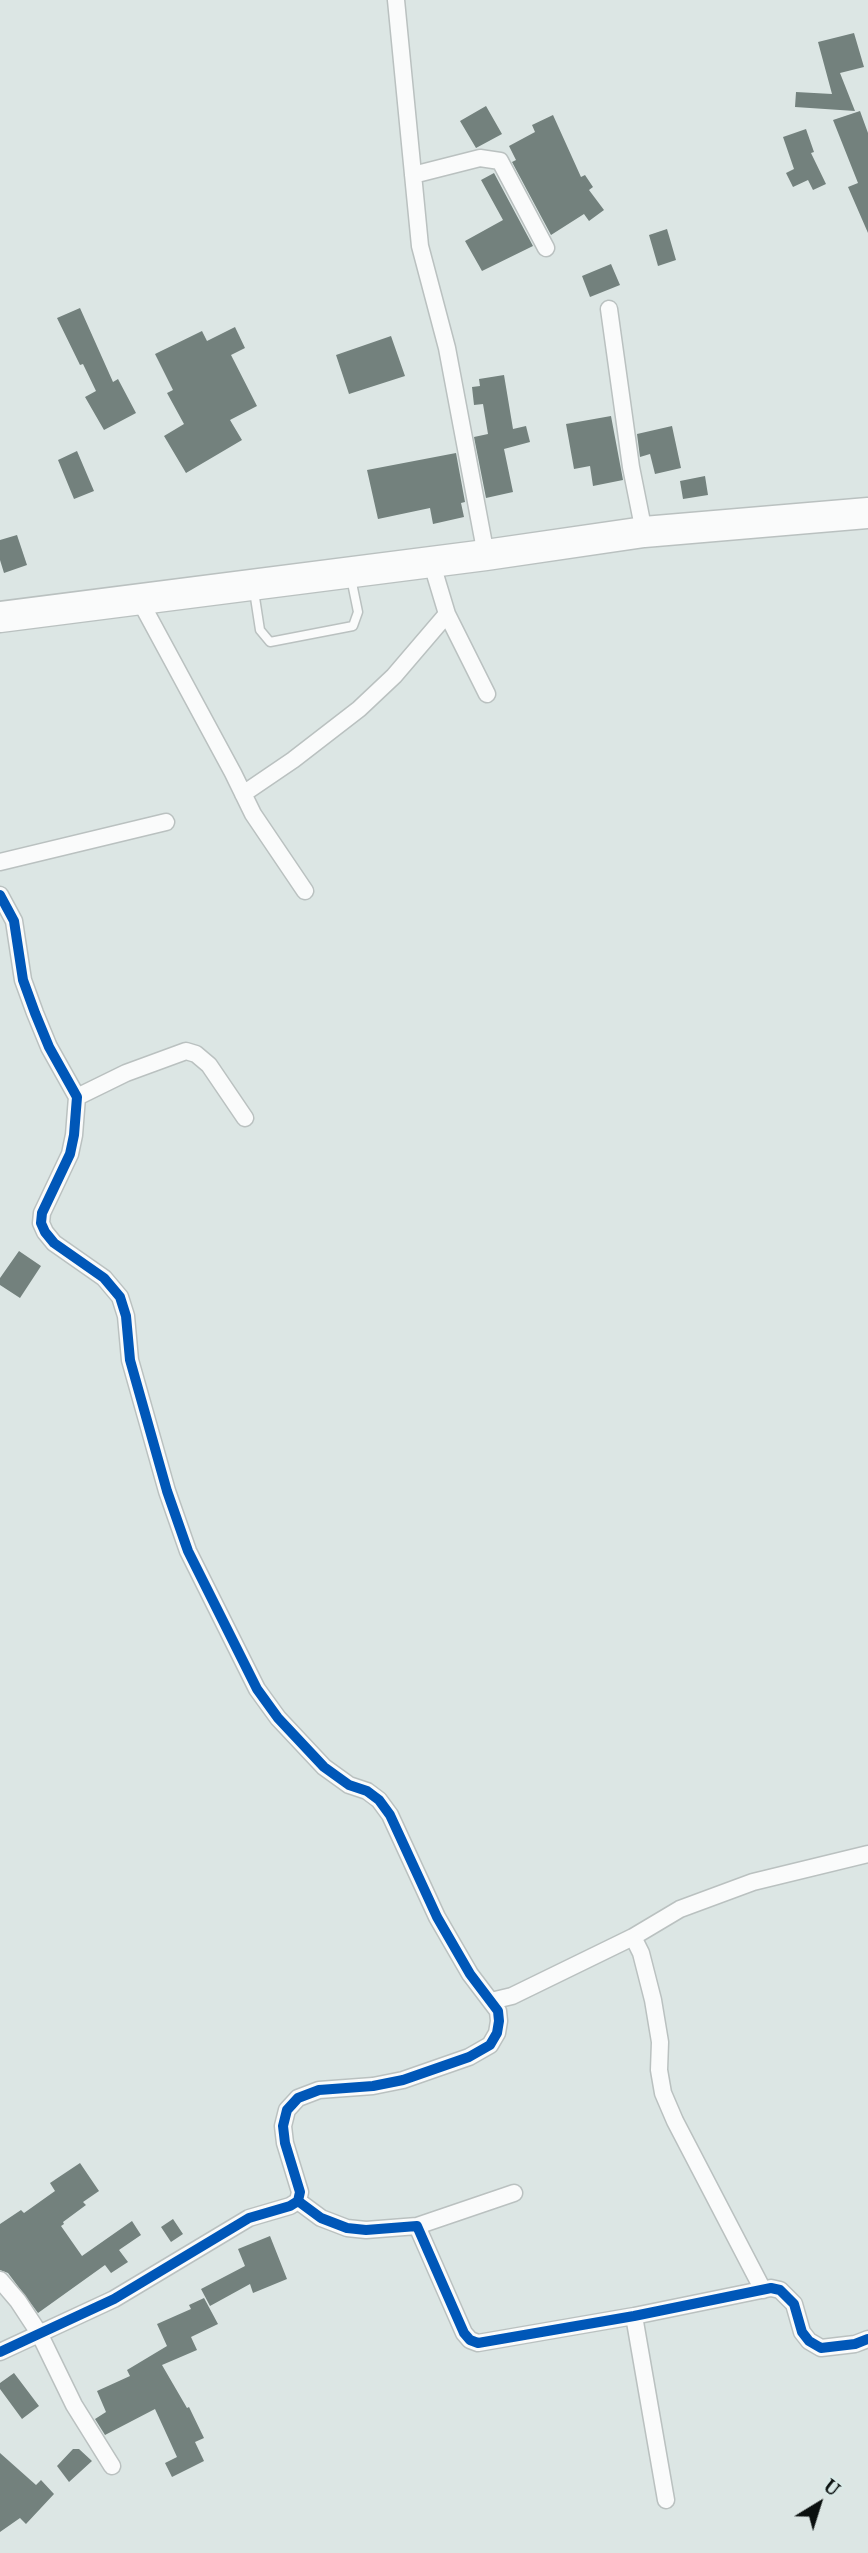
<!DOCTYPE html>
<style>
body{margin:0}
#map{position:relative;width:868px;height:2553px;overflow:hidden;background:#dce6e4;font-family:"PT Serif",serif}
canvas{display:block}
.north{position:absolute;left:784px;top:2469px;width:70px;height:70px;-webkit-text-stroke:5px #d9e9e7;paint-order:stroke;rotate:38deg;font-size:19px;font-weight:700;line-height:28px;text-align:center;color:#0b100f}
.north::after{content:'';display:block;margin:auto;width:24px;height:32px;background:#0b100f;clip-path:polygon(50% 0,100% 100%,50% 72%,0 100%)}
</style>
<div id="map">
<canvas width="868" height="2553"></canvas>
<div class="north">U</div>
</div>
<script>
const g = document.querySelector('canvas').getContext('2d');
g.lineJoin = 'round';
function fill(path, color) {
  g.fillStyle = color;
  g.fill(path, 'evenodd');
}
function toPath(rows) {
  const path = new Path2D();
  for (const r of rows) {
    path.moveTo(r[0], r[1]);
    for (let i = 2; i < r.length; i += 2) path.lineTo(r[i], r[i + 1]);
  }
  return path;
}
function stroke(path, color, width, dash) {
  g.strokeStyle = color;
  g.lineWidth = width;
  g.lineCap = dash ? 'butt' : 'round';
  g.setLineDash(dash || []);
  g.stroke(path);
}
fill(toPath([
 [854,33,864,67,840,73,855,111,795,107,796,92,832,94,818,42],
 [486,106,502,134,476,148,460,121],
 [860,111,868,133,868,233,848,187,858,183,833,120],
 [553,115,581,177,585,175,593,187,589,190,604,210,589,221,584,214,551,235,512,162,516,160,509,146,535,132,532,125],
 [806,129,814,152,811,153,826,184,813,190,808,180,793,187,786,173,794,169,783,137],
 [494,173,533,246,482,271,465,241,503,220,481,180],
 [667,229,676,260,658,266,649,235],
 [611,264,620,285,590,297,582,276],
 [80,308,113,382,118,379,136,413,104,430,85,397,96,391,83,364,80,365,57,318],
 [235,327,245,348,231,355,257,406,230,420,242,440,186,473,164,436,184,424,167,393,173,390,155,354,202,331,207,341],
 [391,336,405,376,349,394,336,355],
 [504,375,513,429,526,426,530,442,504,449,513,492,486,498,474,437,488,434,483,404,474,405,472,387,480,386,479,379],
 [611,416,623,480,593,486,590,466,574,469,566,424],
 [672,426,681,468,655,474,650,454,640,457,637,434],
 [77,451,94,491,74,499,58,460],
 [456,453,465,502,461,503,464,517,433,524,430,508,378,519,367,470],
 [705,476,708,495,683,499,680,481],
 [17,535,27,565,4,573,0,560,0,540],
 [19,1251,41,1266,20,1298,0,1285,0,1278],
 [80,2163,99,2191,83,2202,86,2205,63,2222,64,2224,61,2226,82,2256,132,2221,141,2235,119,2250,128,2262,111,2273,105,2265,38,2313,8,2273,0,2270,0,2224,21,2210,24,2213,55,2191,50,2183],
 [173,2219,183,2234,171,2242,161,2227],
 [270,2236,287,2279,253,2293,250,2284,210,2306,201,2289,245,2266,238,2249],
 [204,2298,218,2324,191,2337,197,2350,162,2365,187,2408,189,2407,204,2438,195,2442,204,2461,172,2477,165,2463,177,2457,155,2409,105,2435,95,2419,106,2412,97,2391,130,2376,127,2370,167,2346,157,2324,191,2309,189,2305],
 [14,2373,39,2406,22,2419,0,2389,0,2383],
 [73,2449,79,2449,92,2461,69,2482,57,2466],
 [0,2453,36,2485,41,2480,54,2494,26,2524,20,2518,0,2532]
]), '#73817d');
const lane = toPath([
 [254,591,260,630,270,642,353,626,358,612,351,578]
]);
const street = toPath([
 [396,0,420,246,447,348,486,555],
 [413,175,480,158,500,161,546,248],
 [609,309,631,467,644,532],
 [431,561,447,614,487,694],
 [139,599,233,773,253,814,305,891],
 [243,794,293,760,359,709,394,676,447,614],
 [0,862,166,822],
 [0,895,14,921,23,980,35,1013,49,1047,77,1097,74,1135,70,1154,42,1213,41,1223,45,1232,54,1243,104,1278,120,1297,126,1316,130,1360,167,1491,188,1551,257,1689,278,1718,324,1767,349,1785,367,1791,379,1800,390,1815,437,1917,470,1974,498,2011,499,2021,497,2033,490,2045,469,2057,403,2080,373,2086,319,2090,298,2098,287,2110,283,2126,285,2143,300,2192,298,2201,290,2206,249,2218,114,2299,0,2352],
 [77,1097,126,1073,186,1051,196,1054,209,1065,245,1118],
 [633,1937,641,1953,653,2000,660,2042,659,2070,663,2093,675,2121,763,2290],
 [491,2001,512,1996,633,1937,680,1909,753,1882,868,1854],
 [298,2201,321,2218,347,2228,366,2230,417,2226,464,2333,470,2340,478,2343,634,2316,771,2288,780,2290,794,2304,802,2332,809,2341,821,2348,855,2344,868,2339],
 [417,2226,514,2193],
 [0,2280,18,2301,39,2333,74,2405,112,2466],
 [634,2316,666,2500]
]);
const highway = toPath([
 [0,617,486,555,644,532,868,513]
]);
stroke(lane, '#bac1c0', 11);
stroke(street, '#bac1c0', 19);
stroke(highway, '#bac1c0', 33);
stroke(lane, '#fafbfb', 8);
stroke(street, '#fafbfb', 16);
stroke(highway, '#fafbfb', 30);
stroke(toPath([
 [0,895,14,921,23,980,35,1013,49,1047,77,1097,74,1135,70,1154,42,1213,41,1223,45,1232,54,1243,104,1278,120,1297,126,1316,130,1360,167,1491,188,1551,257,1689,278,1718,324,1767,349,1785,367,1791,379,1800,390,1815,437,1917,470,1974,498,2011,499,2021,497,2033,490,2045,469,2057,403,2080,373,2086,319,2090,298,2098,287,2110,283,2126,285,2143,300,2192,298,2201,290,2206,249,2218,114,2299,0,2352],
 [298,2201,321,2218,347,2228,366,2230,417,2226,464,2333,470,2340,478,2343,634,2316,771,2288,780,2290,794,2304,802,2332,809,2341,821,2348,855,2344,868,2339]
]), '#0057b8', 10);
</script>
